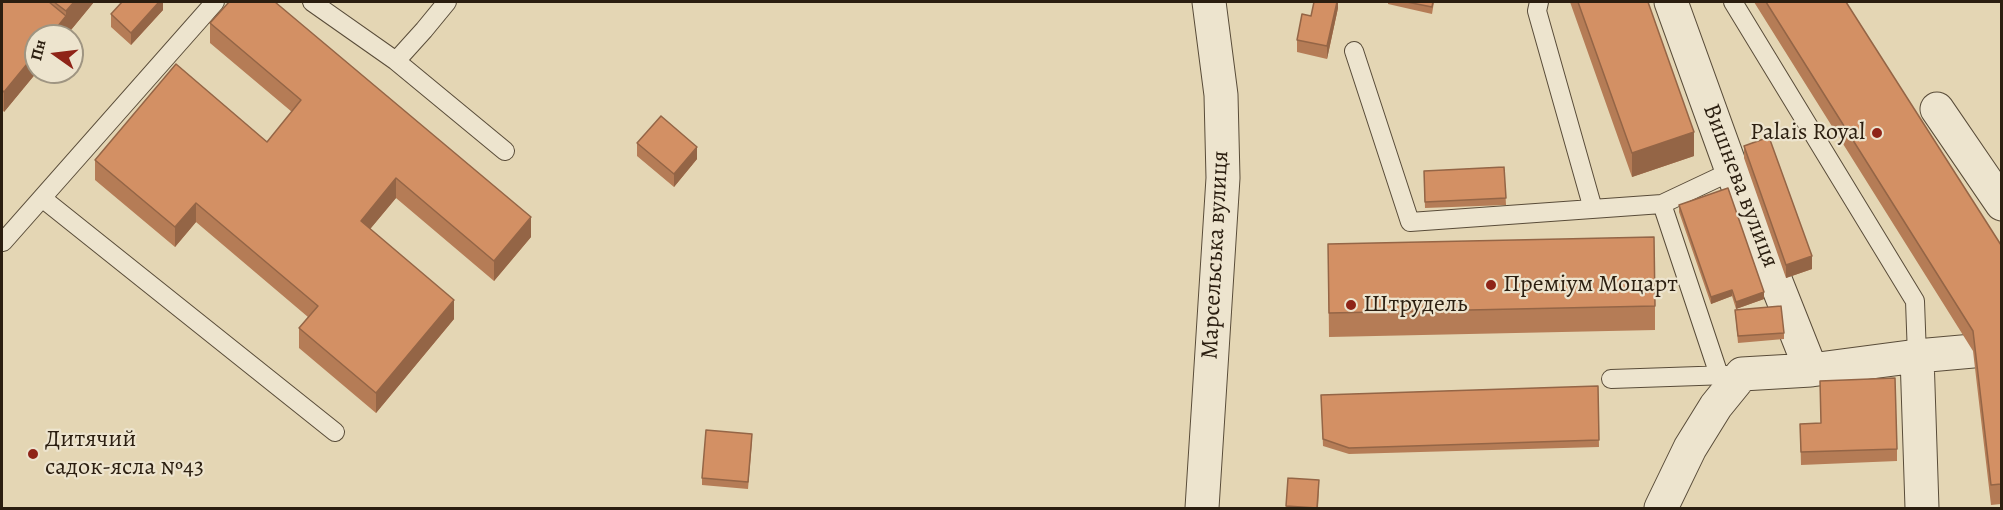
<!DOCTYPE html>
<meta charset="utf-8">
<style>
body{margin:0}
#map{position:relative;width:2003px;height:510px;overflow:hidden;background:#e4d6b4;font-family:Alegreya,serif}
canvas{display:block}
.frame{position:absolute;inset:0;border:3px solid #2b1e10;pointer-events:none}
.north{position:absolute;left:24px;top:24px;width:60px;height:60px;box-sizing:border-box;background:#ede4ce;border:2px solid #9f9582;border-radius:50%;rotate:284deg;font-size:16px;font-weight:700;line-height:24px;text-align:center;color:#2b1e10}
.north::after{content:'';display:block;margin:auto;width:21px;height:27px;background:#8f2418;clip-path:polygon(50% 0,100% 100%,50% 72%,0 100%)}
</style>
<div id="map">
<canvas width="2003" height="510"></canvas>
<div class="frame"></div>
<div class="north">Пн</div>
</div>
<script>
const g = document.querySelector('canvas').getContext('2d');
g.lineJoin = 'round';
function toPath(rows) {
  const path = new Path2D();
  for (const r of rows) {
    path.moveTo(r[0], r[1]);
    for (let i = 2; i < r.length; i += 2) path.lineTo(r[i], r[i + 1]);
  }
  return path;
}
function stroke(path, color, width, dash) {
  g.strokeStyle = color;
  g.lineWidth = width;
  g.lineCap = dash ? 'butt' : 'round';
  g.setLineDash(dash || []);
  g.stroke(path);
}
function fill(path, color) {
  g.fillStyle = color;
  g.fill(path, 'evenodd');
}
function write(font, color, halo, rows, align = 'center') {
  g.font = font + ' Alegreya,serif';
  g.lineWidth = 4.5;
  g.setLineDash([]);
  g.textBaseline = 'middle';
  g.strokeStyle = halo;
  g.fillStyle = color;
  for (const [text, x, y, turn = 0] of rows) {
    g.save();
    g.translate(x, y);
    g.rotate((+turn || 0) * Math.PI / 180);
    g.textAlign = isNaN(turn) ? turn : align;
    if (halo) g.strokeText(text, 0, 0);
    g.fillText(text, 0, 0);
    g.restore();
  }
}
const service = toPath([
 [312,2,396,61,424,30,447,2],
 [1539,2,1537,11,1593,209],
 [1733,2,1915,301,1917,356],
 [1354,51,1410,222,1662,204,1732,171],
 [396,61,505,151],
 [42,198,335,432],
 [1662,204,1719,375],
 [3,242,215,2],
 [1611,379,1728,375]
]);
const minor = toPath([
 [1671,2,1732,171,1811,370],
 [1937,109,2002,204],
 [1917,356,1922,508],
 [1661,508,1690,448,1716,406,1742,374,1811,370,1917,356,1973,351]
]);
const tertiary = toPath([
 [1202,508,1223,178,1221,95,1209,2]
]);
stroke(service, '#594c39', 20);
stroke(minor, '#594c39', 35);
stroke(tertiary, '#594c39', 35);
stroke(service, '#ede4ce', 18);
stroke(minor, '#ede4ce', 33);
stroke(tertiary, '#ede4ce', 33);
fill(toPath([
 [2,2,94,2,66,36,36,36,37,72,4,112,2,109],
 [163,2,163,10,131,45,111,27,111,14],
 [1338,2,1338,8,1327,59,1297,52,1297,40,1311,16],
 [1388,2,1434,2,1432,14,1388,4],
 [1570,2,1648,2,1694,156,1632,177],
 [1754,2,1846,2,2001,245,2001,504,1991,505,1973,351],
 [210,23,531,237,494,281,396,198,370,229,454,319,376,413,299,348,299,328,308,317,196,222,175,247,95,180,95,160,267,142,292,112,210,43],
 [637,143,697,159,674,187,637,156],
 [1744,146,1812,269,1786,278,1744,158],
 [1504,167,1506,205,1425,208,1424,171],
 [1679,205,1764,299,1736,309,1732,296,1711,304,1679,212],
 [1328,244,1655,306,1655,330,1329,337],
 [1735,310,1784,333,1784,339,1738,343],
 [1820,381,1897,449,1897,461,1801,465,1800,424,1821,423],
 [1598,386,1599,447,1349,454,1323,446,1321,395],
 [752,441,748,489,702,485,702,478],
 [1288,478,1319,487,1318,508,1286,508]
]), '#b57c56');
fill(toPath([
 [74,2,94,2,66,36,50,36,66,16,66,11],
 [159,2,163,2,163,10,131,45,131,33],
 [1337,2,1338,2,1338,8,1327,59,1327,46],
 [36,53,37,72,4,112,4,92],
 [1694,132,1694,156,1632,177,1632,153],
 [697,147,697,159,674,187,674,174],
 [396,178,396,198,361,240,361,221],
 [196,203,196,222,175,247,175,227],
 [531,217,531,237,494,281,494,261],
 [1812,256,1812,269,1786,278,1786,265],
 [1732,290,1732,296,1711,304,1711,297],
 [1764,292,1764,299,1736,309,1736,302],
 [454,300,454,319,376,413,376,393]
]), '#946546');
const building = toPath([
 [2,2,49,2,66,16,50,36,36,36,36,53,4,92,2,90,2,2],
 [54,2,74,2,66,11,54,2],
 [122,2,159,2,131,33,111,14,122,2],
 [229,2,275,2,531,217,494,261,396,178,361,221,454,300,376,393,299,328,318,306,196,203,175,227,95,160,176,64,267,142,301,100,210,23,229,2],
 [1314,2,1337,2,1327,46,1297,40,1302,14,1311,16,1314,2],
 [1407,2,1433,2,1432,7,1407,2],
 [1578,2,1648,2,1694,132,1632,153,1578,2],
 [1766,2,1846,2,2001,245,2001,484,1991,485,1973,331,1766,2],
 [661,116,697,147,674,174,637,143,661,116],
 [1769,137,1812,256,1786,265,1744,146,1769,137],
 [1504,167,1506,198,1425,202,1424,171,1504,167],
 [1728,188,1764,292,1736,302,1732,290,1711,297,1679,205,1728,188],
 [1654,237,1655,306,1329,313,1328,244,1654,237],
 [1781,306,1784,333,1738,336,1735,310,1781,306],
 [1895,378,1897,449,1801,452,1800,424,1821,423,1820,381,1895,378],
 [1598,386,1599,440,1349,448,1323,439,1321,395,1598,386],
 [706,430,752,434,748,482,702,478,706,430],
 [1288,478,1319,480,1317,508,1286,506,1288,478]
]);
fill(building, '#d39064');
stroke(building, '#946546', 1.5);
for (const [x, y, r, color] of [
 [1877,133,6,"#8f2418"],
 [1491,285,6,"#8f2418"],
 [1351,305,6,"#8f2418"],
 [33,454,6,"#8f2418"]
]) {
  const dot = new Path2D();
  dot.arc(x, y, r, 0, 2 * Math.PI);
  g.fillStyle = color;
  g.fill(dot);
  stroke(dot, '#ede4ce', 2);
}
write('24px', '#2b1e10', '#ede4ce', [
 ["Palais Royal",1865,133,"right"],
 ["Преміум Моцарт",1503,285],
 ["Штрудель",1363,305],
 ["Дитячий",45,440],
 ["садок-ясла №43",45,468]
], 'left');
write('24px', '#2b1e10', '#ede4ce', [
 ["Вишнева вулиця",1740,186,69],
 ["Марсельська вулиця",1216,255,-87]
]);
</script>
